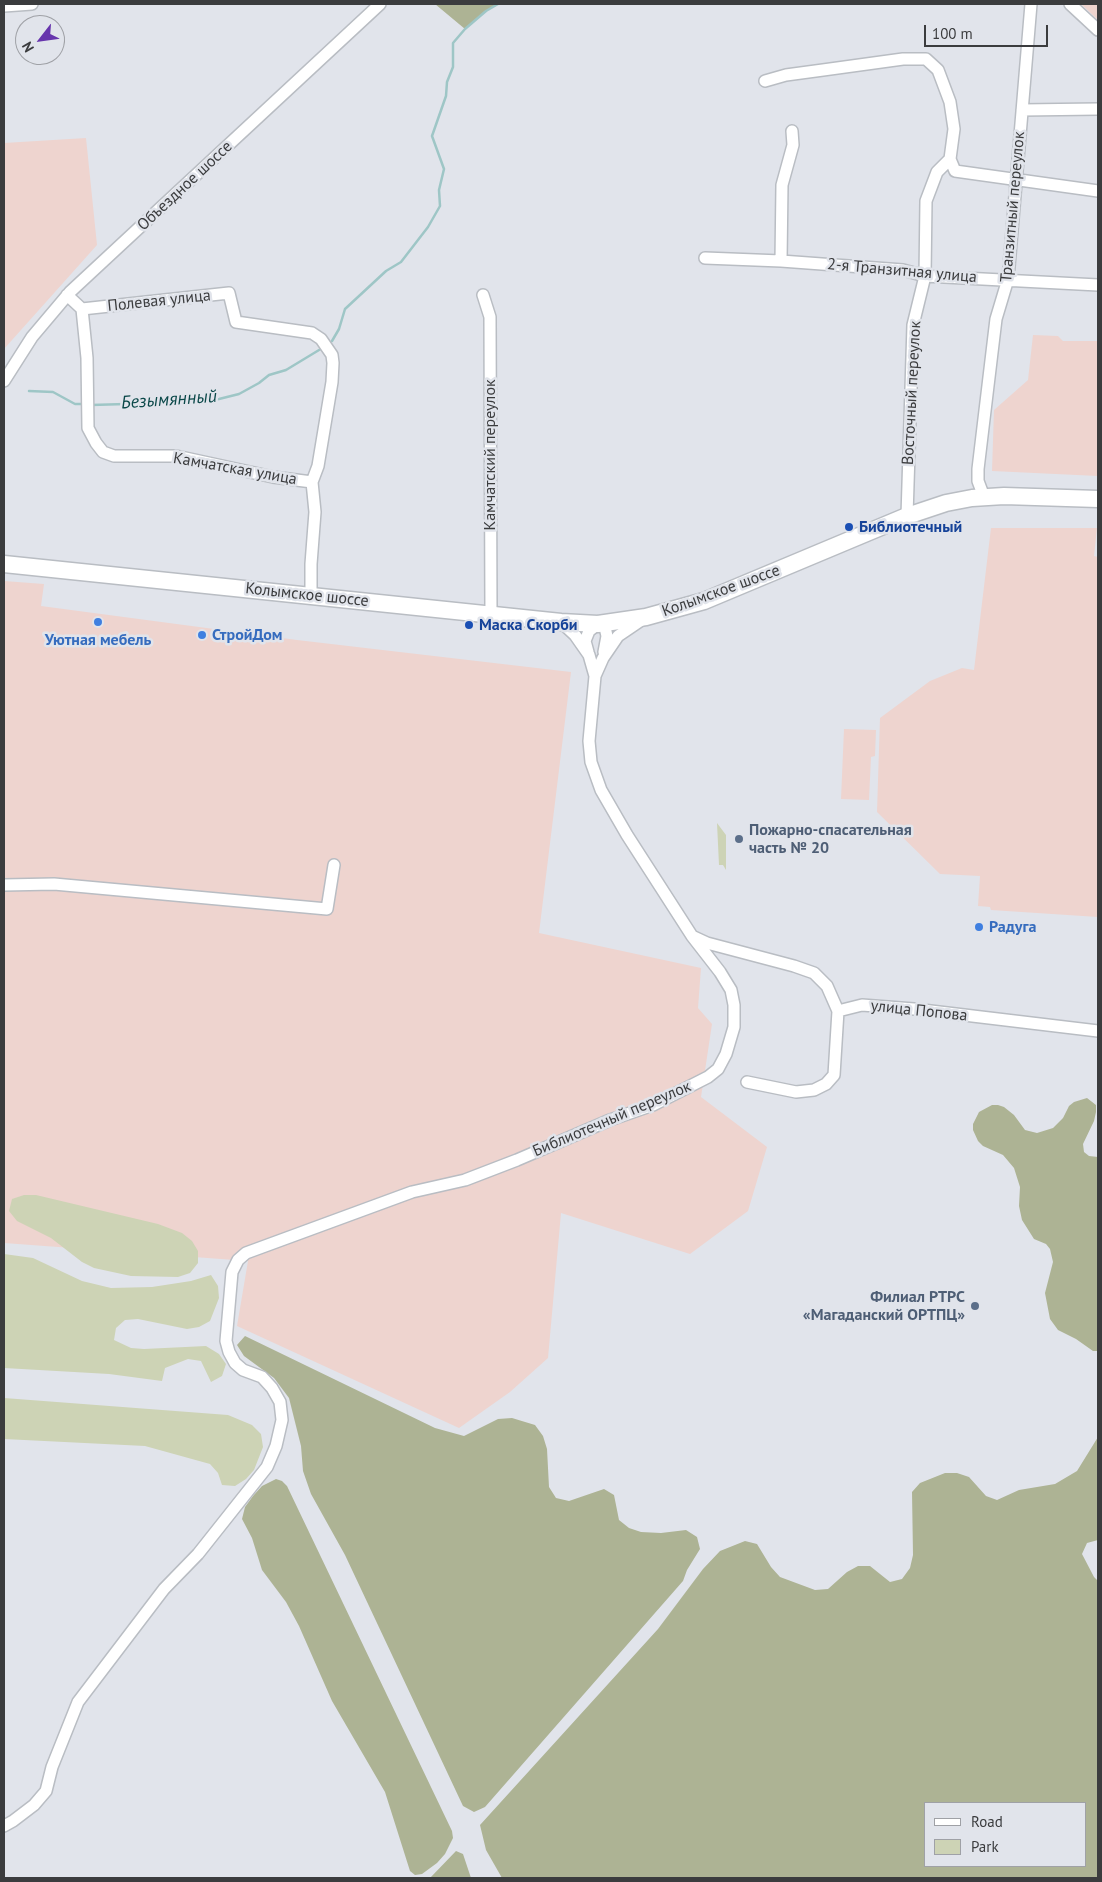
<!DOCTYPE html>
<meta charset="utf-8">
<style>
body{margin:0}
#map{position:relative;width:1102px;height:1882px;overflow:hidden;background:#e1e4eb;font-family:"PT Sans",sans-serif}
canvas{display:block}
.frame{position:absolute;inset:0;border:5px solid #3b3c3e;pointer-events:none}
.legend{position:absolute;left:924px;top:1802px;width:162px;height:65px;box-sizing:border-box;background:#e1e4eb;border:1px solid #9fa1a6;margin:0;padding:6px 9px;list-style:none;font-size:15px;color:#3b3c3e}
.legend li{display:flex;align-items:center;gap:10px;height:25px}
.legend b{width:25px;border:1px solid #9fa1a6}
.north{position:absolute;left:15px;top:15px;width:50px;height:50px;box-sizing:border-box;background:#e1e4eb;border:1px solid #9fa1a6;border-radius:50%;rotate:240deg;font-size:14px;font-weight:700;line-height:20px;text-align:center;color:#3b3c3e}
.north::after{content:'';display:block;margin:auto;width:18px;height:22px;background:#6735ad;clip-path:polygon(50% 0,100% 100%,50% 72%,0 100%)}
.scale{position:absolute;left:924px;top:25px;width:124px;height:22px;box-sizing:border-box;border:2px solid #3b3c3e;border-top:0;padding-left:6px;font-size:15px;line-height:18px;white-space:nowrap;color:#3b3c3e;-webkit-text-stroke:4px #e1e4eb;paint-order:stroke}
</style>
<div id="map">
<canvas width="1102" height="1882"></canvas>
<div class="frame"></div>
<ul class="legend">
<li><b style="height:6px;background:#fff"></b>Road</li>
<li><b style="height:14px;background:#cdd3b5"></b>Park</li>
</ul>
<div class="north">N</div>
<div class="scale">100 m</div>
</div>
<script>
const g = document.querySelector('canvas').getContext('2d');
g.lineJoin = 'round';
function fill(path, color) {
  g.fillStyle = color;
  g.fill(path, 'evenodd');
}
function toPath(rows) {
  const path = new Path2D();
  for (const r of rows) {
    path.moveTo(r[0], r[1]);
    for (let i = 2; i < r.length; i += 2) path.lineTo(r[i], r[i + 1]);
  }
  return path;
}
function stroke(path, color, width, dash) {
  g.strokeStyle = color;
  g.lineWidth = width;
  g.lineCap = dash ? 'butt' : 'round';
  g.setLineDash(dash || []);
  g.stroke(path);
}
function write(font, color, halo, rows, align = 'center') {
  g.font = font + ' "PT Sans",sans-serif';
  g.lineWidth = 5;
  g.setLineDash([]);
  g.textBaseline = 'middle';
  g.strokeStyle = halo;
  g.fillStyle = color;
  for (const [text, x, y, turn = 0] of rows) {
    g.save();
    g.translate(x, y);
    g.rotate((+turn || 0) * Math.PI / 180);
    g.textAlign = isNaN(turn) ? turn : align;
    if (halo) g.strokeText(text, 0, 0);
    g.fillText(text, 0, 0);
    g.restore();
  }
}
fill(toPath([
 [1081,4,1098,4,1098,20],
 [86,138,97,245,4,349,4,143],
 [1033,335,1058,336,1063,341,1098,341,1098,476,992,471,994,410,1028,380],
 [991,528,1097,528,1094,556,1098,557,1098,917,991,910,990,907,978,906,980,876,940,874,877,812,880,718,930,681,962,668,974,670],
 [4,581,44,584,41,606,297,640,571,672,539,933,701,968,698,1008,712,1024,701,1097,767,1147,748,1211,690,1254,561,1213,548,1358,510,1392,459,1428,237,1326,248,1261,4,1243],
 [844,729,876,730,875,756,871,757,869,800,841,799]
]), '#eed4cf');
fill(toPath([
 [717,823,726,835,726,870,723,865,719,865],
 [24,1195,36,1195,158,1224,182,1233,192,1241,198,1251,198,1263,190,1273,178,1277,131,1276,94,1268,82,1262,51,1238,17,1221,9,1211,12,1199],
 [4,1254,33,1258,82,1281,111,1288,152,1287,191,1281,211,1275,218,1286,219,1298,210,1321,199,1327,187,1329,138,1319,125,1320,116,1328,114,1340,131,1348,144,1349,206,1346,219,1354,226,1364,222,1376,211,1382,201,1361,188,1359,165,1368,162,1381,109,1374,4,1368],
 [4,1398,228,1415,252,1425,261,1434,263,1447,254,1470,246,1479,235,1486,222,1485,218,1473,210,1464,145,1446,4,1439]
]), '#cdd3b5');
fill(toPath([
 [435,4,498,4,486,11,465,29],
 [1087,1098,1096,1105,1096,1112,1094,1121,1083,1144,1084,1152,1089,1156,1098,1157,1098,1351,1093,1351,1076,1339,1058,1330,1050,1319,1045,1293,1053,1262,1050,1249,1046,1244,1034,1239,1022,1220,1019,1206,1020,1187,1014,1168,1003,1155,983,1146,978,1141,973,1130,973,1124,979,1112,992,1105,998,1105,1004,1107,1014,1115,1025,1130,1037,1133,1053,1128,1063,1118,1069,1106,1074,1102],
 [245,1336,435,1428,464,1436,498,1419,512,1418,535,1425,543,1436,547,1449,549,1487,556,1498,569,1501,604,1489,614,1495,619,1520,629,1528,641,1532,661,1533,686,1530,697,1537,700,1549,687,1570,683,1581,485,1807,474,1812,463,1806,345,1555,311,1494,303,1471,301,1446,289,1398,274,1378,244,1356,237,1345],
 [1098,1437,1098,1540,1087,1543,1082,1554,1094,1577,1098,1581,1098,1878,502,1878,486,1850,480,1825,658,1629,703,1569,720,1551,745,1541,757,1544,771,1567,780,1577,815,1590,828,1589,847,1572,858,1566,870,1566,890,1582,902,1579,910,1568,913,1555,912,1492,920,1483,945,1473,957,1473,969,1477,986,1496,997,1500,1019,1490,1055,1484,1077,1471],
 [926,1803,1086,1803,1086,1866,926,1866],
 [276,1479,282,1481,287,1486,452,1831,453,1838,445,1854,437,1863,422,1874,415,1875,410,1871,385,1792,332,1701,299,1626,286,1602,262,1570,252,1538,242,1519,245,1507,253,1496,262,1486],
 [456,1851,463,1854,471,1878,430,1878]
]), '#adb394');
stroke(toPath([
 [332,341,339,329,345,309,386,271,401,262,428,227,440,206,439,190,444,169,432,136,446,96,447,82,453,67,453,43,465,29,486,11,498,4],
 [29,391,53,392,75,404,82,404],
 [91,405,196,402,219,399,239,394,259,383,269,375,286,370,324,347]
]), '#9ec6c6', 2.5);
const minor = toPath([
 [1070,4,1098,30],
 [4,6,32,4],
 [765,81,786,75,823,70,903,59,926,59,938,70,950,102,954,129,950,159,955,171,1098,191],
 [1022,110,1098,109],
 [705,258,781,261,903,270,925,276,1098,285],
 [781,261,782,185,793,145,792,131],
 [67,295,82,309,229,293,236,322,312,333,321,339,332,355,333,363,332,382,318,466,312,482],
 [483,295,490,317,491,615],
 [82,309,87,358,88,428,96,443,103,452,114,456,176,456,273,477,312,482,315,512,311,564,311,596],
 [4,381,32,337,70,292,380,4],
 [984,497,978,481,978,469,996,319,1008,279,1031,4],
 [907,516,913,325,925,276,926,201,937,172,950,159],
 [561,622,575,635,589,655,595,676],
 [588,652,585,641,589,631,598,624],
 [604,652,607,636,604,623],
 [4,885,54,884,327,909,334,865],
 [694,937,707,943,794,966,814,973,827,986,838,1011,834,1075,826,1084,814,1090,796,1092,747,1082],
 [838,1011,862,1005,914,1009,1098,1031],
 [4,1826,13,1821,34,1805,46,1791,52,1767,78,1702,164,1589,198,1554,267,1467,276,1446,282,1420,280,1402,272,1388,262,1377,243,1370,235,1363,229,1352,226,1341,232,1272,238,1260,246,1253,412,1192,465,1180,517,1160,610,1120,653,1105,708,1077,718,1069,726,1054,734,1027,734,1005,731,990,720,972,692,936,627,835,601,790,591,762,589,741,595,676,603,658,618,636,643,619]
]);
const highway = toPath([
 [4,564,561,622,598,624,646,617,704,601,907,516,946,503,972,498,1004,496,1098,499]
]);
stroke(minor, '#b9bdc3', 14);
stroke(highway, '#b9bdc3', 19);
stroke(minor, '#fff', 11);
stroke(highway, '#fff', 16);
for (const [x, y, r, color] of [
 [849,527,5,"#1a4fb4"],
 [98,622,5,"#3f7fe0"],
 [469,625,5,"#1a4fb4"],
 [202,635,5,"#3f7fe0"],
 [739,839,5,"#5c6f8a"],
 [979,927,5,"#3f7fe0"],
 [975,1306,5,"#5c6f8a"]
]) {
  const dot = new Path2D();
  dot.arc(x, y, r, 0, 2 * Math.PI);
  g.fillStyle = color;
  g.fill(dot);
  stroke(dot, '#e1e4eb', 2);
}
write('16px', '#3b3c3e', '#e1e4eb', [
 ["Объездное шоссе",185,186,-43],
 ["Транзитный переулок",1013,207,-85],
 ["2-я Транзитная улица",902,271,5],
 ["Полевая улица",159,301,-6],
 ["Восточный переулок",912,393,-87],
 ["Камчатский переулок",490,455,-90],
 ["Камчатская улица",235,469,10],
 ["Колымское шоссе",721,591,-20],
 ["Колымское шоссе",307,595,6],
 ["улица Попова",919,1011,6],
 ["Библиотечный переулок",612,1119,-23]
]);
write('bold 16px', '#164399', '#e1e4eb', [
 ["Библиотечный",859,527],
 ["Маска Скорби",479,625]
], 'left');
write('bold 16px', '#366cbe', '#e1e4eb', [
 ["СтройДом",212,635],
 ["Уютная мебель",98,640,"center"],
 ["Радуга",989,927]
], 'left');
write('bold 16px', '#4e5e75', '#e1e4eb', [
 ["Пожарно-спасательная",749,830],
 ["часть № 20",749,848],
 ["Филиал РТРС",965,1297,"right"],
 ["«Магаданский ОРТПЦ»",965,1315,"right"]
], 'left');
write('italic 18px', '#0b4849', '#e1e4eb', [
 ["Безымянный",169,400,-4]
]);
</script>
